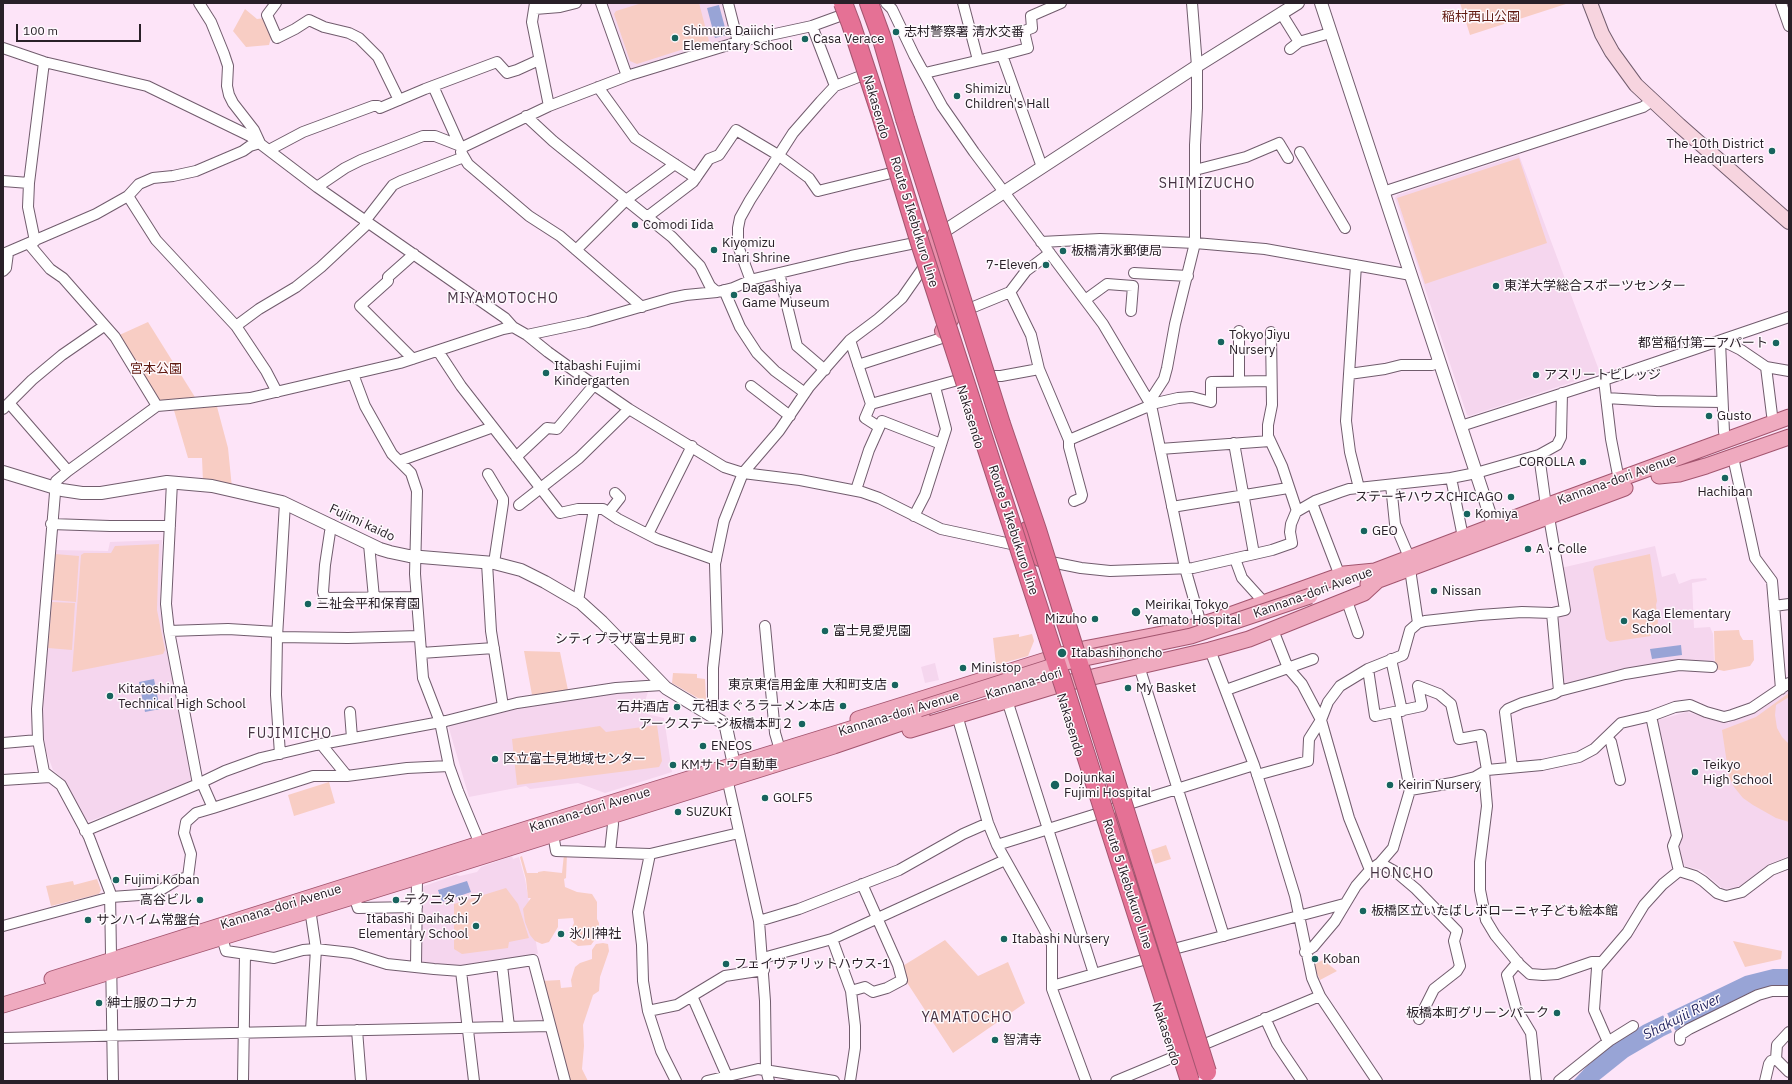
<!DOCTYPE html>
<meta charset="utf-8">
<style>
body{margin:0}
#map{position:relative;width:1792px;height:1084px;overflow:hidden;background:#fde4f8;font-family:"IBM Plex Sans",sans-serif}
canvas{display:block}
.frame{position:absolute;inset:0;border:4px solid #292028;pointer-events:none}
.scale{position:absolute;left:16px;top:24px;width:125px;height:18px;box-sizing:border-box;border:2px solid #292028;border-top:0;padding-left:5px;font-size:12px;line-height:14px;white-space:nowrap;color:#292028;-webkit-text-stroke:3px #fef9fd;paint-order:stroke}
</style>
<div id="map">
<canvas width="1792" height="1084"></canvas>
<div class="frame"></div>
<div class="scale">100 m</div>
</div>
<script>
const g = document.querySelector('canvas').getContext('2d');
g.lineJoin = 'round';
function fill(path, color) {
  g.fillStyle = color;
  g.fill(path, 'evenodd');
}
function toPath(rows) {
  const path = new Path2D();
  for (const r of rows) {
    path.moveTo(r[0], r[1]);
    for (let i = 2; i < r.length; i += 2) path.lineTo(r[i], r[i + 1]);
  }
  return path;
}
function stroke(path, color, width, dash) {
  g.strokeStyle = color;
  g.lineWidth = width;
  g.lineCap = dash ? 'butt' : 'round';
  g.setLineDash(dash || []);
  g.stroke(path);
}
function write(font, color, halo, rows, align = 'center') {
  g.font = font + ' "IBM Plex Sans","Noto Sans JP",sans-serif';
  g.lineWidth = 3;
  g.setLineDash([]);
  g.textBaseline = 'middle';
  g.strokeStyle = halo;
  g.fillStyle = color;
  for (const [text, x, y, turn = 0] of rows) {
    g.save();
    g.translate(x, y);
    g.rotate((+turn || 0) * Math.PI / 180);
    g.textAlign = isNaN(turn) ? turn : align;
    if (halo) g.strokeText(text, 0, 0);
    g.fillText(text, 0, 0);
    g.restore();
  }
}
fill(toPath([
 [603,3,727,3,732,40,631,71,627,69],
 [1519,155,1600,373,1469,416,1467,415,1395,198,1397,195],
 [162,540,160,609,192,783,90,821,83,820,62,778,53,770,46,751,43,734,42,715,54,550,108,551,110,542],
 [1655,546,1662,577,1675,573,1679,584,1692,579,1706,578,1707,580,1692,583,1694,628,1710,627,1713,634,1714,662,1700,662,1561,686,1554,616,1569,612,1561,568],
 [935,663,939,680,925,683,921,667],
 [649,689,645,701,650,702,647,714,664,718,672,772,605,793,578,783,530,789,526,786,469,797,448,725,503,709,611,691],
 [1789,689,1789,856,1769,864,1739,887,1733,889,1722,888,1701,870,1685,866,1682,861,1679,845,1681,837,1657,723,1658,720,1687,712,1721,722,1728,723,1755,713],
 [512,856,513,859,519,857,525,879,538,954,466,965,436,966,423,965,419,958,420,895,424,886,456,875,460,876,477,872,481,867]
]), '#f5d6ee');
fill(toPath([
 [642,3,699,3,709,41,637,64,630,61,614,14,616,11],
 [1460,3,1569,3,1470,35],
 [245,9,257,19,265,18,272,34,269,45,246,47,233,31],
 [1519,158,1547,243,1425,284,1397,198],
 [148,322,198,402,157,406,115,337],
 [216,403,228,448,232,488,203,482,202,458,188,458,173,407],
 [159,544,157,610,165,650,163,654,72,672,81,555,84,553,111,553,115,546],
 [55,554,79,556,76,602,52,600],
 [1650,554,1657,601,1656,605,1658,623,1650,631,1651,636,1610,642,1606,639,1593,569,1595,566],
 [52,602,75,603,72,650,48,648],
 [1739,630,1740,635,1743,640,1753,640,1754,660,1750,666,1724,671,1715,669,1714,631],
 [1019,634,1019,637,1032,634,1034,641,1028,656,996,665,993,638],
 [524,651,560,652,568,690,532,695],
 [673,673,697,674,697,678,705,679,706,699,703,701,672,683],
 [1789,693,1789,697,1776,705,1775,715,1777,728,1782,737,1789,744,1789,822,1776,818,1753,805,1743,798,1734,787,1729,777,1722,730,1756,717],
 [657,725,662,761,659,767,517,785,512,739,600,726,606,732],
 [329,782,335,803,294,816,288,795],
 [1166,845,1171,859,1155,864,1151,850],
 [564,854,567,854,566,878,564,879,565,887,577,892,592,894,597,902,597,919,599,923,599,934,591,945,578,946,571,941,570,932,574,923,573,918,558,919,558,927,549,942,542,944,535,941,530,935,525,922,523,909,531,898,528,898,526,879,520,857,522,856,527,873,538,873,538,872,544,871,562,873],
 [97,879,101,890,99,894,51,906,46,886,73,881,74,885],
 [506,888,518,904,529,938,509,942,508,948,462,954,454,949,454,904],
 [945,940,978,976,1008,962,1025,1003,953,1053,904,978,901,967],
 [1733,941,1782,951,1781,959,1745,967],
 [603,943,608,944,609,951,600,977,599,991,593,995,583,1025,584,1046,582,1069,588,1081,568,1081,541,981,560,980,561,988,572,987,571,980,575,967,580,963,592,959,592,950,596,944],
 [1323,960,1337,971,1320,980,1313,965]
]), '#f8cdc4');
fill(toPath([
 [719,5,727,35,715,38,707,8],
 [1681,645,1682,655,1652,659,1650,649],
 [154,679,160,709,145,712,139,682],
 [467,881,471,892,442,902,438,890],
 [1773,969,1789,969,1789,988,1754,993,1664,1036,1628,1057,1598,1081,1573,1081,1586,1067,1613,1044,1643,1025,1745,976]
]), '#98a4d6');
fill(toPath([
 [1667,1013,1676,1032,1673,1034,1663,1015]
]), '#fde4f8');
const minor = toPath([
 [199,3,211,22,224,54,228,66,227,86,229,95,233,103,254,130,260,143],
 [276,3,267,15,277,38,295,29,309,20,324,27,349,33,359,38,378,57,399,100],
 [535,3,532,22,549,106],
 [601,3,627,76],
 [728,3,738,42],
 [886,3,892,9,914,55,942,106,974,152,1103,324,1151,405,1185,568,1201,624],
 [963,3,978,60],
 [1781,3,1789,26],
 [535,9,560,7,576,3],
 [1281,13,1299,42],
 [812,26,835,86],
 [3,48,44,62,147,86,250,136,317,187,505,318,513,327,527,335,548,352,594,385,629,409,724,467,743,473,800,480,862,492,879,498,941,529,1011,544],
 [1290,49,1299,42,1330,33],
 [1002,55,1042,167],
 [925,73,1002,55,1028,48,1024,31,1032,28,1031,16,1061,3],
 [433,86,459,144],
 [598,87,635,138,696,178],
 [526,116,553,141,672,237,700,266,710,286,717,292],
 [269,150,303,132,373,106,378,106,380,108,425,89,497,62,507,73,517,70,539,60],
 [1300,152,1345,228],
 [1195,170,1246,157,1279,143,1288,158],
 [3,181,29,183],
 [317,187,345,168,361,160,423,136,435,136,463,147],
 [1383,192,1643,107,1652,101],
 [128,196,156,240,236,326,266,371,277,392],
 [647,217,693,182,709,159,719,155,736,130,778,155,809,178,818,191,895,172],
 [35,241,28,207,29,183,44,62],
 [1041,242,1100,239,1129,240,1195,243,1265,249,1411,275],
 [29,244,50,269,63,278,115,337,157,406],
 [576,250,626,200,675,164],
 [1050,253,1026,271,1010,292,1031,335,1039,369,1069,440,1156,403,1178,398,1192,397,1211,402,1211,382,1271,381],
 [3,254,96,214,128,196,139,184,153,178,173,176,196,171,243,151,250,146,260,143],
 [1356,265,1346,421,1350,452,1359,488],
 [3,271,6,268,8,253],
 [779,273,797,346,825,370],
 [1134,273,1188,276],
 [751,281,738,246,738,228,740,218,750,200,793,133,821,101,835,86,866,74],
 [724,290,740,327,757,353,775,371,805,393],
 [1085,300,1107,284,1133,286,1131,311],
 [642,307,560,236,529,216,468,164,461,152,463,147,549,106,630,75,738,42,812,26,845,14],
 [971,308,1010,292],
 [236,326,259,309,296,287,321,267,365,226,365,221,393,185,401,181,464,157],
 [1239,331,1239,381],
 [1271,332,1272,405,1268,425,1268,436,1282,466,1297,511],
 [527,335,588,322,671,298,686,295,717,292,733,288,754,279,851,256,915,243],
 [850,340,871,404,865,418,879,427],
 [1723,341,1741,350,1766,367,1789,371],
 [1720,342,1724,432],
 [438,351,461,386,560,513,578,509,603,509,618,519,657,539,716,560],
 [413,359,360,306,388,281,388,277,414,254],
 [858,365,945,337],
 [1766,367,1772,415],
 [353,374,365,406,392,454,411,473,417,491,415,574,423,678,440,722,449,766,458,791,480,844],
 [1349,374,1385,369,1401,365,1432,365,1440,362],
 [992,376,1001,376,1039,369],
 [1604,380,1611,439,1619,480],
 [751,386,790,416],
 [1606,398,1656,401,1722,402],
 [9,403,68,471],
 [871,404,958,380],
 [1151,405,1151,399,1164,379,1167,368,1175,324,1195,243,1195,145,1197,108,1197,66,1192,3],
 [3,409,32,380,62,355,104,326],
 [1461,426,1604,380,1789,317],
 [1069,440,1069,447,1082,495,1081,498,1074,501],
 [1234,443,1254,554],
 [1160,449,1270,441],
 [1539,455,1546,506],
 [516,457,547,428,557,429,594,385],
 [1733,457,1755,558,1772,581,1781,689],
 [399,461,493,427],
 [488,474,503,499,503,503,494,563],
 [1451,478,1463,537],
 [172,482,166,604,169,631,198,784],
 [1391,485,1395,524,1409,557],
 [856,490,869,450,882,421,941,444],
 [285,503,277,637,348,638,419,636],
 [1312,503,1340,576],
 [519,505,579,458,629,409],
 [1172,507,1288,488],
 [609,512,620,498,615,493],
 [914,516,925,495,946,429,935,387],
 [51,524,110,526,170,526],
 [332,525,330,532,325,565,323,592,325,598,415,597],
 [648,534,692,446],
 [369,544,374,598],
 [1235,559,1242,578,1261,599,1262,604],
 [1051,562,1081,568,1110,571,1193,568,1272,550,1292,543,1290,532,1291,524,1296,512,1315,501,1340,492,1349,489,1451,478,1476,473,1539,455,1557,445,1561,437,1562,393],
 [487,563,491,631,503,706],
 [578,601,594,509],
 [1347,601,1358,633],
 [1774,606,1789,604],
 [1552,613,1559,691],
 [1418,623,1425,621,1480,615,1522,612,1552,613,1565,610,1549,517],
 [765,626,775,733,780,750],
 [1273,630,1288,668,1302,684,1321,720,1349,818,1370,870],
 [169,631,228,629,277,632],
 [277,637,276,695,280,754],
 [1210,650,1254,765,1273,824,1295,896,1312,978,1320,996,1377,1081],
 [421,653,494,648],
 [1391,659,1402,711],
 [1139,666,1224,936],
 [1368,669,1375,716,1422,706,1418,686,1439,694,1451,704,1459,739,1481,735,1487,770],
 [1226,690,1313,659],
 [1007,700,1094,974],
 [350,712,352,738],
 [957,715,988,823,997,845,1033,909,1052,944,1052,989,1086,1081],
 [713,716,713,668,717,632,715,564,724,521,743,473,779,431,809,387,850,340,878,319,902,298,923,268],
 [1651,716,1677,836,1673,846,1679,871],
 [1607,737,1611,742,1620,780],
 [3,743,38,740],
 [321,744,347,776],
 [1512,767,1505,712,1508,709,1522,703,1554,694,1559,691,1625,674,1679,665,1712,667],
 [1484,772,1487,806,1480,862,1480,890,1486,920,1495,935,1519,964,1530,974,1543,975,1557,974,1592,962,1602,962],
 [1257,775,1308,761,1309,739,1321,720,1328,702,1340,686,1368,669,1403,655,1410,630,1418,623,1410,569],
 [727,778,759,921,765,1001,766,1070,769,1081],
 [3,780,50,777],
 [202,783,213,808,313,776,347,776,407,768,449,766],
 [1410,790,1452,783,1475,777,1487,770,1542,765,1579,757,1594,749,1621,723,1651,716,1675,707,1690,705,1706,712,1724,717,1732,715,1752,708,1789,683],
 [85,831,198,784,225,771,261,758,316,745,446,721,517,703,616,688,662,685],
 [553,834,556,851,650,854,739,833],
 [997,845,1254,765],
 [610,852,613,824,611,816],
 [650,854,638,912,642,945,643,981,648,1011,661,1051,676,1081],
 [1380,863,1396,872,1416,889,1457,931,1454,941,1460,966,1457,971,1434,989,1419,1019],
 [1679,871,1695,876,1703,881,1717,893,1726,896,1742,892,1771,870,1789,863],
 [354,896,358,908,417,907],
 [310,909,316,949,311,1030],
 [759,921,799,909,899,870,963,834,988,823],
 [3,926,111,897,154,894,177,880,188,877,191,854,184,833,186,822,196,813,213,808],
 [222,938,226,951,274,958,303,950,316,949,352,953,387,964,434,969,461,971,533,960,565,1081],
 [832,939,851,991,855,1026,855,1048,850,1081],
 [1170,950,1344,904],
 [1305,952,1313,947,1335,921,1356,886,1370,870,1380,863,1393,848,1410,790,1395,712],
 [763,958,832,939,1005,860],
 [1518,962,1507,975,1516,1008,1531,1033,1536,1081],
 [502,965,509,1027],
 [416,967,417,877],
 [461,971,474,1081],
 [1052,986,1143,960],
 [851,991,865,987,873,992,887,988,902,980,898,965,862,884],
 [692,996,727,1076],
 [648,1011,677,1005,725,976,764,970],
 [1265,1018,1277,1044,1302,1081],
 [357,1030,361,1081],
 [1789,1032,1777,1045,1776,1059,1789,1072],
 [3,1038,550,1026],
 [1680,1040,1680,1035,1689,1029,1758,995,1772,991,1789,991],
 [1608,1042,1594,1010,1597,968,1627,933,1644,905,1663,884,1679,871],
 [113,1081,110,892,89,837,61,785,44,772,38,740,37,709,56,481,68,471,157,406,250,398,400,363,503,329,513,327],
 [243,1081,245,954],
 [707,1081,758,1069,834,1081],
 [1116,1081,1320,996],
 [1559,1081,1609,1041,1633,1026],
 [1765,1081,1769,1064,1771,1061,1776,1059]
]);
const tertiary = toPath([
 [1321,3,1496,533],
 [935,235,946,230,1197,66,1298,3],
 [3,472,62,490,82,493,101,493,167,482,212,486,282,502,380,549,390,552,409,556,494,563,521,570,545,582,581,603,602,622,666,688,722,722,726,727,734,765,731,772]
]);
const secondary = toPath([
 [1590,3,1602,34,1612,52,1636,85,1679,125,1789,222]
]);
const primary = toPath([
 [1659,476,1679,474,1706,466,1789,437],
 [1367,574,1546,506,1789,417],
 [1368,584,1625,488],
 [858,719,1078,650,1183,630,1213,621,1344,574,1375,571],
 [910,730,1058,685,1210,650,1249,639,1364,593,1377,581],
 [52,979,533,827,873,722],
 [3,1005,417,877,834,746,922,716]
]);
const trunk = toPath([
 [935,236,932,245,952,309,951,318,943,331]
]);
const motorway = toPath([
 [869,3,881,36,905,119],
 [1027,531,1040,557],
 [1118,821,1128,858]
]);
stroke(minor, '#715c6d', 12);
stroke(tertiary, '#715c6d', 14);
stroke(secondary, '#715c6d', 16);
stroke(primary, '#a3556f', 17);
stroke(trunk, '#a3556f', 18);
stroke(motorway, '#a3556f', 20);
stroke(minor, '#fff', 10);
stroke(tertiary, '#fff', 12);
stroke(secondary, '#f7d4df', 14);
stroke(primary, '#efaabf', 15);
stroke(trunk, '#ea8eaa', 16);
stroke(motorway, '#e57195', 18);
const primaryBridge = toPath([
 [919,709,1066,662,1191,636,1310,596]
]);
const motorwayBridge = toPath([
 [843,3,851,24,881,115,920,243,1061,677,1190,1081],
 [905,119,1001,424,1037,530,1207,1072]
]);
stroke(primaryBridge, '#a3556f', 17, []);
stroke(motorwayBridge, '#a3556f', 20, []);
stroke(primaryBridge, '#efaabf', 15);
stroke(motorwayBridge, '#e57195', 18);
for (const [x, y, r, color] of [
 [896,32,4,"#17645e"],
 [675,38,4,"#17645e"],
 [805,39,4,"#17645e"],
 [957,96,4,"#17645e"],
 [1772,151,4,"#17645e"],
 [635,225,4,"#17645e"],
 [714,250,4,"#17645e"],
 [1063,251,4,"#17645e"],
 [1046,265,4,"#17645e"],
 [1496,286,4,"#17645e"],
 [734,295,4,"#17645e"],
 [1221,342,4,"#17645e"],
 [1776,343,4,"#17645e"],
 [546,373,4,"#17645e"],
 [1536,375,4,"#17645e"],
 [1709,416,4,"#17645e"],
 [1583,462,4,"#17645e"],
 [1725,478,4,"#17645e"],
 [1511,497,4,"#17645e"],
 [1467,514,4,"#17645e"],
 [1364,531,4,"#17645e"],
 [1528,549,4,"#17645e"],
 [1434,591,4,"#17645e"],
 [308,604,4,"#17645e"],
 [1136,612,5,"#17645e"],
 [1095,619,4,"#17645e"],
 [1624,621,4,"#17645e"],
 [825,631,4,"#17645e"],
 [693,639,4,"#17645e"],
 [1062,653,5,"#17645e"],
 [963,668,4,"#17645e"],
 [895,685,4,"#17645e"],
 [1128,688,4,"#17645e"],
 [110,696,4,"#17645e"],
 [843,706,4,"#17645e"],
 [677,707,4,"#17645e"],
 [802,724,4,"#17645e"],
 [703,746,4,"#17645e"],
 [495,759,4,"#17645e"],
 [673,765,4,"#17645e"],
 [1695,772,4,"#17645e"],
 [1055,785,5,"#17645e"],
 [1390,785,4,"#17645e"],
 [765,798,4,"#17645e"],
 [678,812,4,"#17645e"],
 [116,880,4,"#17645e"],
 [200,900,4,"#17645e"],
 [396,900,4,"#17645e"],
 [1363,911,4,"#17645e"],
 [88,920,4,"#17645e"],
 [476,926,4,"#17645e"],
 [561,934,4,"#17645e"],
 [1004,939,4,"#17645e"],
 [1315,959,4,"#17645e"],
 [726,964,4,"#17645e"],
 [99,1003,4,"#17645e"],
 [1557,1013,4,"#17645e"],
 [995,1040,4,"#17645e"]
]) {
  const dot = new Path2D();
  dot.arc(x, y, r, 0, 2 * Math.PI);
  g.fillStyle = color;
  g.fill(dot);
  stroke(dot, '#fef9fd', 1.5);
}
write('13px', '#601910', '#fef9fd', [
 ["稲村西山公園",1481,17],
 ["宮本公園",156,369]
]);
write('13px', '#292028', '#fef9fd', [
 ["Shimura Daiichi",683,31],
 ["Elementary School",683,46],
 ["志村警察署 清水交番",904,32],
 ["Casa Verace",813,39],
 ["Shimizu",965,89],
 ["Children's Hall",965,104],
 ["The 10th District",1764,144,"right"],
 ["Headquarters",1764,159,"right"],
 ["Comodi Iida",643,225],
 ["Kiyomizu",722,243],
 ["Inari Shrine",722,258],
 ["板橋清水郵便局",1071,251],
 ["7-Eleven",1038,265,"right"],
 ["東洋大学総合スポーツセンター",1504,286],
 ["Dagashiya",742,288],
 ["Game Museum",742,303],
 ["Tokyo Jiyu",1229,335],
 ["Nursery",1229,350],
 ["都営稲付第二アパート",1768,343,"right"],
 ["Itabashi Fujimi",554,366],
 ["Kindergarten",554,381],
 ["アスリートビレッジ",1544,375],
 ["Gusto",1717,416],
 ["COROLLA",1575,462,"right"],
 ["Hachiban",1725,492,"center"],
 ["ステーキハウスCHICAGO",1503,497,"right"],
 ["Komiya",1475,514],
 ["GEO",1372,531],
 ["A・Colle",1536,549],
 ["Nissan",1442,591],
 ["三祉会平和保育園",316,604],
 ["Meirikai Tokyo",1145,605],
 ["Yamato Hospital",1145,620],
 ["Kaga Elementary",1632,614],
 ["School",1632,629],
 ["Mizuho",1087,619,"right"],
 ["富士見愛児園",833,631],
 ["シティプラザ富士見町",685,639,"right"],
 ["Itabashihoncho",1071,653],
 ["Ministop",971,668],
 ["東京東信用金庫 大和町支店",887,685,"right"],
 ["My Basket",1136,688],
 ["Kitatoshima",118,689],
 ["Technical High School",118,704],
 ["元祖まぐろラーメン本店",835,706,"right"],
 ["石井酒店",669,707,"right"],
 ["アークステージ板橋本町２",794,724,"right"],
 ["ENEOS",711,746],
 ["区立富士見地域センター",503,759],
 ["KMサトウ自動車",681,765],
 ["Teikyo",1703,765],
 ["High School",1703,780],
 ["Dojunkai",1064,778],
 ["Fujimi Hospital",1064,793],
 ["Keirin Nursery",1398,785],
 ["GOLF5",773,798],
 ["SUZUKI",686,812],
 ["Fujimi Koban",124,880],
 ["高谷ビル",192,900,"right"],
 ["テクニタップ",404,900],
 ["板橋区立いたばしボローニャ子ども絵本館",1371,911],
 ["Itabashi Daihachi",468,919,"right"],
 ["Elementary School",468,934,"right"],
 ["サンハイム常盤台",96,920],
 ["氷川神社",569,934],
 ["Itabashi Nursery",1012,939],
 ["Koban",1323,959],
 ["フェイヴァリットハウス-1",734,964],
 ["紳士服のコナカ",107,1003],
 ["板橋本町グリーンパーク",1549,1013,"right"],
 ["智清寺",1003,1040]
], 'left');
write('13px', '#292028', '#fef9fd', [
 ["Nakasendo",876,107,74],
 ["Route 5 Ikebukuro Line",914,222,73],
 ["Nakasendo",970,417,73],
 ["Kannana-dori Avenue",1617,480,-20],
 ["Fujimi kaido",362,523,25],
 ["Route 5 Ikebukuro Line",1013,530,72],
 ["Kannana-dori Avenue",1313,593,-20],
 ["Kannana-dori",1024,684,-17],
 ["Kannana-dori Avenue",899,714,-17],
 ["Nakasendo",1070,725,73],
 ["Kannana-dori Avenue",590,810,-17],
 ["Route 5 Ikebukuro Line",1127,884,72],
 ["Kannana-dori Avenue",281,907,-17],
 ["Nakasendo",1166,1034,72]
]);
g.letterSpacing = '1px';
write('14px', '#453242', '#fef9fd', [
 ["SHIMIZUCHO",1207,184],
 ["MIYAMOTOCHO",503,299],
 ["FUJIMICHO",290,734],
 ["HONCHO",1402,874],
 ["YAMATOCHO",967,1018]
]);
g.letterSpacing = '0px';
write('italic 14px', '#1d205c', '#fef9fd', [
 ["Shakujii River",1682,1017,-27]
]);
</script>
